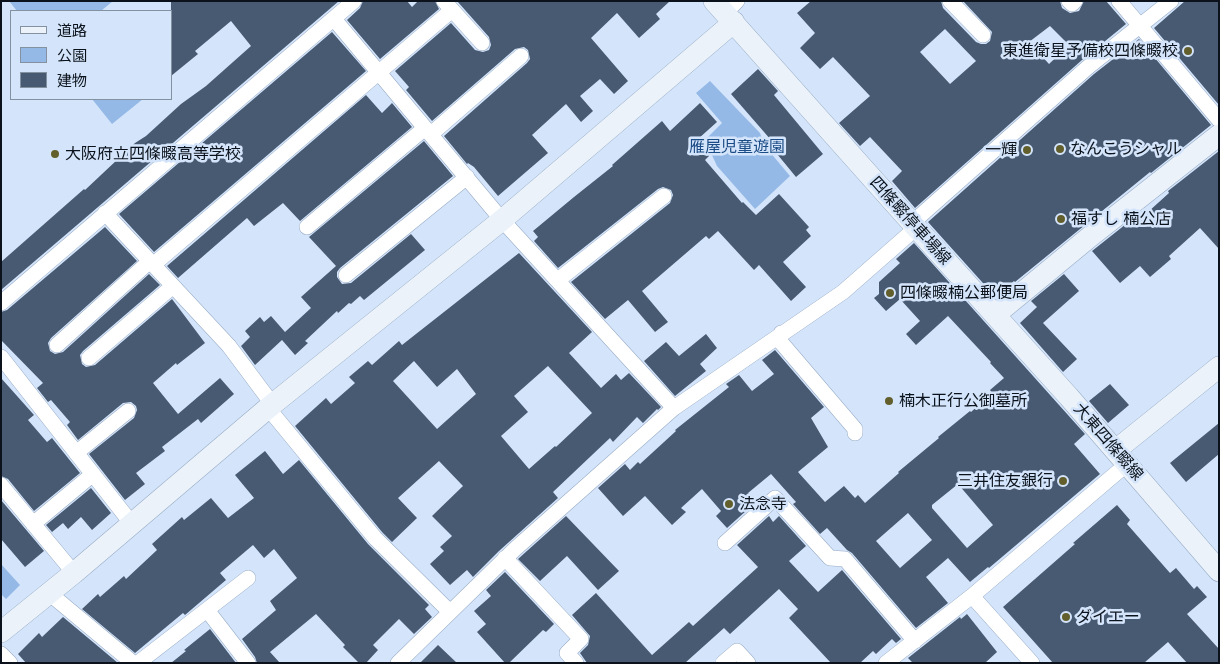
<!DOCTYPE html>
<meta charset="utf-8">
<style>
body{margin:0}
#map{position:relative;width:1220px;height:664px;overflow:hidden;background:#d4e5fb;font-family:"Open Sans","Noto Sans JP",sans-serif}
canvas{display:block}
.frame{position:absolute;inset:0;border:2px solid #0b121b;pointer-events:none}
.legend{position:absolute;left:10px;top:10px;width:162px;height:90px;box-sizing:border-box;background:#d4e5fb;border:1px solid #8491a1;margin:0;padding:6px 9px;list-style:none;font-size:15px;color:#0b121b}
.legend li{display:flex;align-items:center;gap:10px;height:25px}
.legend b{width:25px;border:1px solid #8491a1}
</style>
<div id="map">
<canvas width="1220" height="664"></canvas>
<div class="frame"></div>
<ul class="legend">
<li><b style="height:6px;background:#ebf2fa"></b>道路</li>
<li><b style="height:14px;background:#95b9e6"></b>公園</li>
<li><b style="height:14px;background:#485a71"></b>建物</li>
</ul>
</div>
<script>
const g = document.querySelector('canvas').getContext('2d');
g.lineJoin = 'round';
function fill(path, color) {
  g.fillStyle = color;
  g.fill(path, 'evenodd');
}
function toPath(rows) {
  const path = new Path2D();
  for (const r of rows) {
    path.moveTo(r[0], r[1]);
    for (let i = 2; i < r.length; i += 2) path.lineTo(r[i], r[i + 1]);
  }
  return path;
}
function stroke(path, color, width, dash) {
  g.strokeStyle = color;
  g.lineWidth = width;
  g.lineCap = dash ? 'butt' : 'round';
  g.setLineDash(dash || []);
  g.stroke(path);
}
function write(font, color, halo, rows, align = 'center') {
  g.font = font + ' "Open Sans","Noto Sans JP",sans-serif';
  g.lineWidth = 5;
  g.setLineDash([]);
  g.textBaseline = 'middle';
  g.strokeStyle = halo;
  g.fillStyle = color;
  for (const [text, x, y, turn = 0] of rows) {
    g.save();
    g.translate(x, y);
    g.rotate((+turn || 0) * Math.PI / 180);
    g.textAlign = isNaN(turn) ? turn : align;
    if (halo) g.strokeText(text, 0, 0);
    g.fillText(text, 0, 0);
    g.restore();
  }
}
fill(toPath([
 [9,1,113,1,101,11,17,11],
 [710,81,760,133,764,145,790,176,755,209,717,166,705,140,722,123,696,93],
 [92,99,143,99,112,124],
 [1,564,20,585,6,599,1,594]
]), '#95b9e6');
fill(toPath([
 [171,1,339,1,1,290,1,262,84,189,85,190,135,143,146,136,181,104,206,86,251,46,231,21,195,51,198,54,171,76],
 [363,1,407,1,412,7,418,1,435,1,439,9,380,59,347,20,360,8],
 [457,1,670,1,656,14,660,19,639,38,617,13,591,38,628,81,614,94,600,79,580,96,593,111,581,122,566,104,532,135,548,153,498,196,474,167,468,163,467,164,444,136,527,63,530,59,528,50,524,47,515,49,432,121,406,90,409,87,395,71,451,23,475,50,483,52,489,50,491,45,489,37],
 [811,1,941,1,943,8,976,42,981,44,986,44,990,41,992,32,963,1,1060,1,1062,8,1070,13,1079,11,1084,1,1106,1,1126,24,1082,60,915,208,892,181,902,171,870,137,860,146,839,123,870,96,833,57,820,69,800,48,815,33,797,13],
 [1050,26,1069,45,1049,64,1029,42],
 [945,29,976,61,950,84,920,52],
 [1185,1,1219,1,1219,105,1154,28],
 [332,32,366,71,154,252,119,214],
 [1139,39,1211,125,1151,173,1150,172,1015,282,1014,281,1001,292,991,292,928,222,1094,74],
 [758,69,778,91,774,95,823,154,796,177,768,143,771,140,731,94],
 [366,95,382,113,392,103,412,127,300,221,283,203,254,226,247,218,178,278,167,266],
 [700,103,717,122,698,139,702,144,700,146,709,156,705,160,742,203,743,202,756,215,779,194,809,227,806,230,811,236,783,262,806,287,791,301,759,265,754,270,718,231,709,239,706,236,642,291,668,322,655,332,628,300,605,319,571,282,670,203,673,195,671,190,663,187,658,189,558,268,534,241,538,237,533,231,574,197,613,166,612,165,662,121,670,131],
 [424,141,453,176,340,268,337,272,337,277,342,284,351,283,411,234,425,250,364,300,360,296,351,304,349,303,338,313,337,311,305,341,308,343,295,355,282,340,255,365,241,346,250,337,245,331,260,317,264,322,271,316,285,332,311,308,301,297,336,266,309,237],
 [1219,151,1219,249,1200,228,1169,256,1171,259,1150,277,1140,266,1120,283,1092,251,1145,209,1148,212,1169,193,1168,191],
 [105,227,137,261,51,338,48,343,50,351,55,354,63,352,149,274,160,285,83,351,80,355,82,364,86,367,95,365,172,299,205,343,177,365,176,363,153,383,178,414,220,378,234,394,201,423,198,419,162,447,165,451,136,473,145,484,125,500,89,454,134,418,137,410,136,406,131,402,123,403,78,440,67,425,70,422,51,400,48,402,37,388,43,383,1,340,1,312,7,310],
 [914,243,1085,434,1074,444,1100,474,989,568,988,567,970,582,948,558,926,577,948,603,916,628,852,553,847,550,827,528,820,534,793,504,796,502,771,474,748,493,756,502,727,528,716,516,721,511,702,489,681,508,686,512,672,525,645,496,623,516,598,488,625,464,630,470,638,462,640,464,676,431,675,430,729,387,726,384,739,375,752,391,774,374,762,360,775,350,824,407,811,418,828,447,798,472,825,502,844,486,855,498,858,495,865,503,899,473,898,472,939,438,938,437,970,411,971,412,992,393,990,390,1004,378,990,363,991,362,948,316,916,345,906,334,920,321,900,299,886,311,874,298,879,294,879,282,900,263,896,259],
 [958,484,993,525,967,548,932,508,932,505],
 [908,513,932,540,900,568,876,541],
 [519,253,592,332,569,353,601,388,616,374,621,380,629,373,661,407,658,410,657,409,643,423,637,417,613,442,610,438,553,492,558,498,499,551,473,577,467,570,450,585,430,564,444,551,440,547,452,536,432,516,463,486,439,461,398,498,417,518,392,542,382,532,295,426,326,398,331,404,355,383,349,377,368,361,372,365,399,341,402,345],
 [414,361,437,387,457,369,476,394,437,429,393,381],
 [548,366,592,413,556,447,555,446,529,469,501,436,528,412,514,396],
 [1064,274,1079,291,1043,323,1077,359,1063,372,1020,323,1037,307,1031,301],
 [706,334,717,348,700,364,706,371,675,396,644,361,666,342,679,356],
 [1,378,34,415,28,420,47,442,52,438,80,473,34,511,8,479,1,476],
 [1110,384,1129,405,1108,423,1089,401],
 [1219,423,1219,454,1186,482,1170,463],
 [265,451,283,474,299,460,368,544,429,605,425,609,432,617,414,634,399,619,373,645,378,650,366,663,359,663,343,647,345,645,316,614,270,652,280,663,257,663,255,657,242,639,276,610,270,601,297,578,274,549,264,558,253,545,220,573,226,580,185,615,183,613,135,653,82,609,98,594,100,597,124,576,126,579,157,550,152,544,182,517,184,520,211,498,228,518,254,498,235,475],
 [91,488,111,513,92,530,81,517,68,529,63,523,52,532,46,525],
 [1,500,44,551,25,567,1,539],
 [1117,505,1130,520,1127,524,1170,573,1176,568,1194,589,1197,586,1207,597,1187,614,1219,649,1219,663,1187,663,1168,642,1144,663,1053,663,1003,607,1075,544,1073,543],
 [566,516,619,571,598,590,567,556,540,581,518,559],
 [769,516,773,522,779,516,806,546,789,561,818,592,842,570,901,639,896,643,892,639,876,654,873,651,860,663,831,663,789,618,798,609,779,589,730,634,724,628,685,663,587,663,580,653,588,645,590,636,572,615,596,593,652,655,689,622,693,626,758,567,737,545],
 [505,572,554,624,546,632,543,630,509,663,505,663,477,632,486,624,474,611,491,596,486,590],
 [967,614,997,652,985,663,913,663,908,658,960,617,961,619],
 [63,617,118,663,26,663,18,654,39,633,42,637],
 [210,629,236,663,171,663,186,651,184,650],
 [438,645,457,663,420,663]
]), '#485a71');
const street = toPath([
 [444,1,482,43],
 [950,1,983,35],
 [1069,1,1072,4,1075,1],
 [1119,1,1219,120],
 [725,13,737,1],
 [334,19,502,220,674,408],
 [431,134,521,56],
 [105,213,229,346,273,405],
 [912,223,1088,67,1171,1],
 [307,227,425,128],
 [153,265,452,10],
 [346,275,467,177],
 [558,280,664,196],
 [1,303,354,1],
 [781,333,779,340,855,429,855,433],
 [57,345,150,261],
 [1,357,132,524],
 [89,358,173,286],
 [268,408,375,538,450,612],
 [76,453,128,411],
 [1,485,74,573],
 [33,524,93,474],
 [725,543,775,498,830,558,845,559,915,641],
 [505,558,581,639,567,653,576,663],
 [49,593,133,663],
 [972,596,1032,663],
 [207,610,248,663],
 [1,654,10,663],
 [138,663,248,578],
 [398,663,515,549,674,408,843,292,916,228],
 [723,663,737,651,748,663],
 [886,663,972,596,1127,464]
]);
const secondary = toPath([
 [714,1,912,223,1069,397,1219,571],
 [995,315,1092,235,1219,135],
 [1116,450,1219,367],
 [1,632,74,573,268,408,502,220,734,22]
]);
stroke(street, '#98acc6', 16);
stroke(secondary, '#98acc6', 22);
stroke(street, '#fff', 15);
stroke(secondary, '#ebf2fa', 21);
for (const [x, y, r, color] of [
 [1188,51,5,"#635f2c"],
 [1060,149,5,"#635f2c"],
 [1027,150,5,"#635f2c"],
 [55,154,5,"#635f2c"],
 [1061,219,5,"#635f2c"],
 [890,293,5,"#635f2c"],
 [889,401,5,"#635f2c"],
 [1063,481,5,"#635f2c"],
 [729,504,5,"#635f2c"],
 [1066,617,5,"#635f2c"]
]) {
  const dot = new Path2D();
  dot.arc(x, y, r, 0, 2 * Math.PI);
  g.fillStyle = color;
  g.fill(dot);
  stroke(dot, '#d4e5fb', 2);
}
write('16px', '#0b121b', '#d4e5fb', [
 ["東進衛星予備校四條畷校",1178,51,"right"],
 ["なんこうシャル",1070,149],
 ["一輝",1017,150,"right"],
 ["大阪府立四條畷高等学校",65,154],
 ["福すし 楠公店",1071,219],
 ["四條畷楠公郵便局",900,293],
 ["楠木正行公御墓所",899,401],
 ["三井住友銀行",1053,481,"right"],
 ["法念寺",739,504],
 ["ダイエー",1076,617]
], 'left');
write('16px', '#1c4c85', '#d4e5fb', [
 ["雁屋児童遊園",737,147]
]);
write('16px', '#0b121b', '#d4e5fb', [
 ["四條畷停車場線",910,221,48],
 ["大東四條畷線",1108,442,49]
]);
</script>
